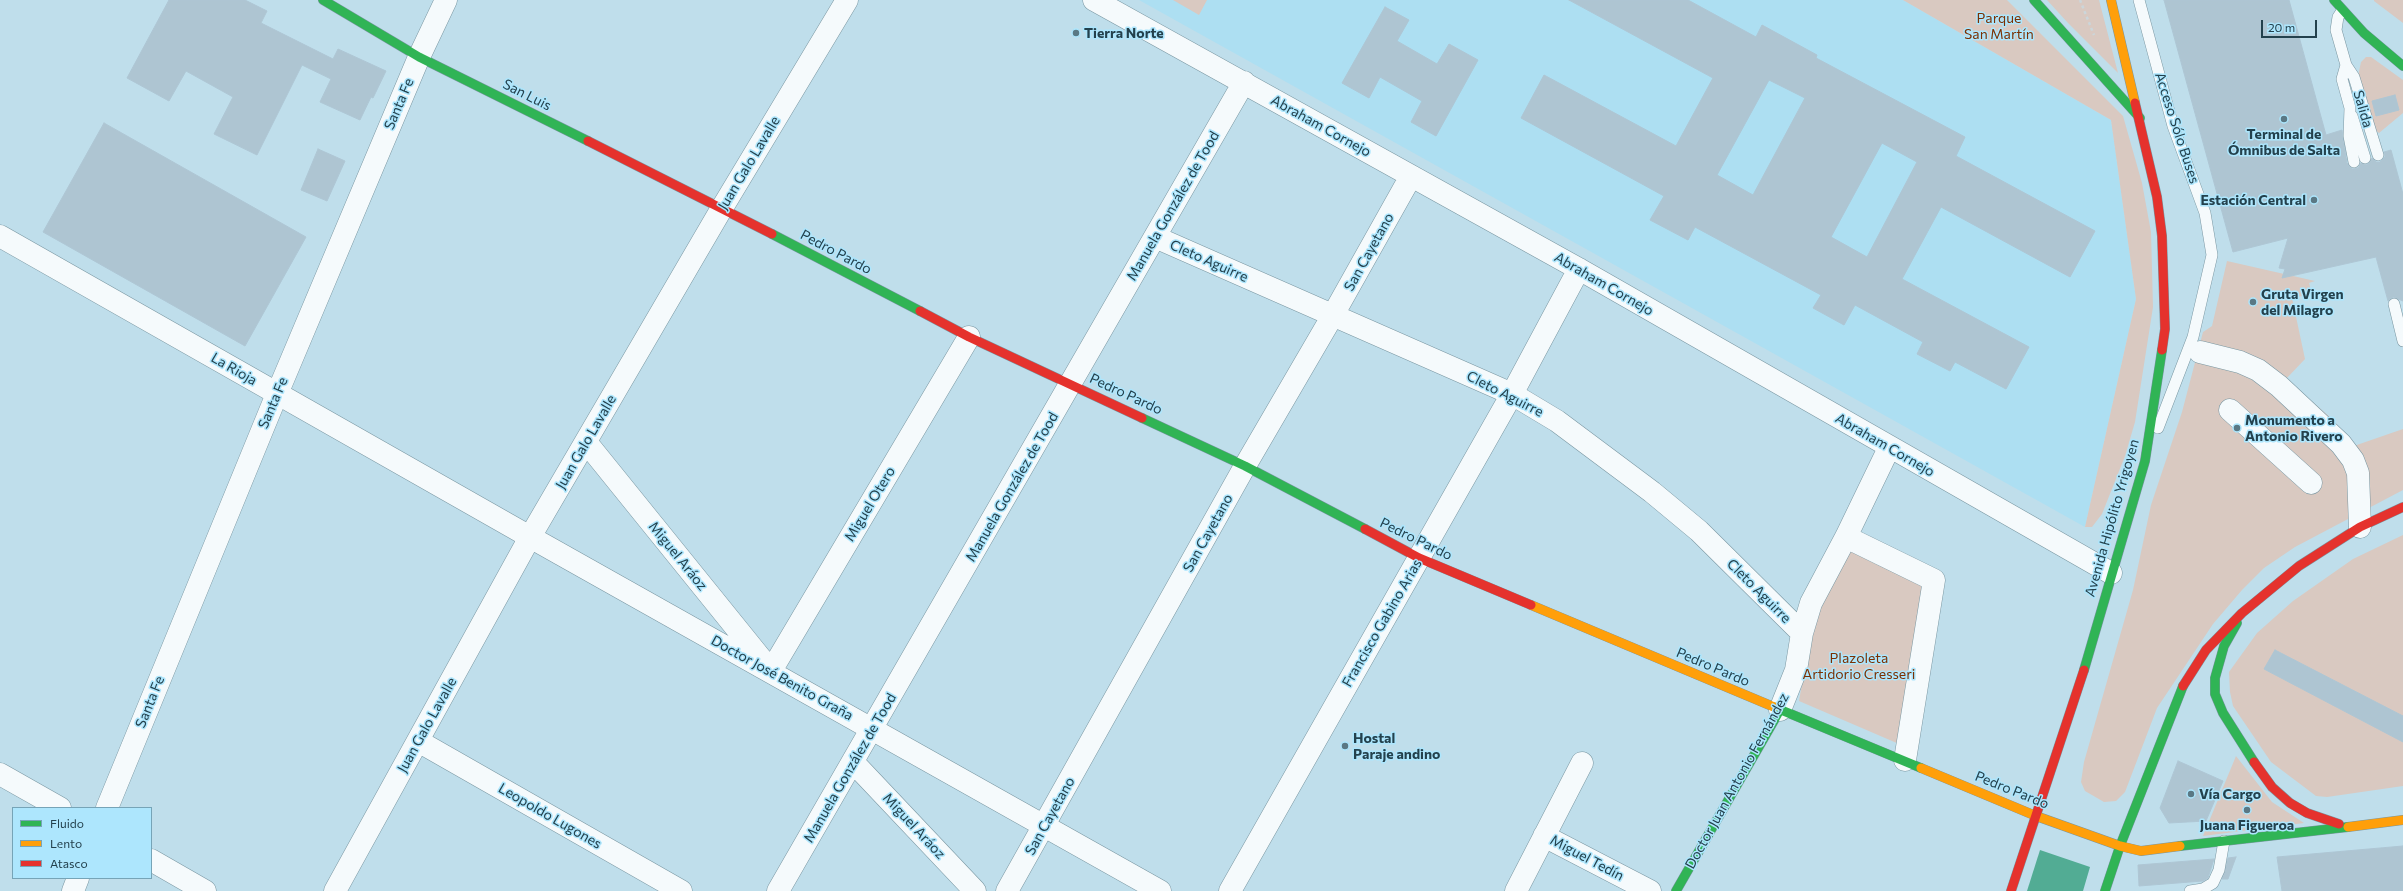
<!DOCTYPE html>
<meta charset="utf-8">
<style>
body{margin:0}
#map{position:relative;width:2403px;height:891px;overflow:hidden;background:#bfdeeb;font-family:Commissioner,sans-serif}
canvas{display:block}
.legend{position:absolute;left:12px;top:807px;width:140px;height:72px;box-sizing:border-box;background:#ade6fd;border:1px solid #76a4b7;margin:0;padding:5px 7px;list-style:none;font-size:12px;color:#23414d}
.legend li{display:flex;align-items:center;gap:8px;height:20px}
.legend b{width:20px;border:1px solid #76a4b7}
.scale{position:absolute;left:2261px;top:20px;width:56px;height:18px;box-sizing:border-box;border:2px solid #23414d;border-top:0;padding-left:5px;font-size:12px;line-height:14px;white-space:nowrap;color:#23414d;-webkit-text-stroke:3px #ade6fd;paint-order:stroke}
</style>
<div id="map">
<canvas width="2403" height="891"></canvas>
<ul class="legend">
<li><b style="height:5px;background:#30b455"></b>Fluido</li>
<li><b style="height:5px;background:#ff9f0a"></b>Lento</li>
<li><b style="height:5px;background:#e5322d"></b>Atasco</li>
</ul>
<div class="scale">20 m</div>
</div>
<script>
const g = document.querySelector('canvas').getContext('2d');
g.lineJoin = 'round';
function fill(path, color) {
  g.fillStyle = color;
  g.fill(path, 'evenodd');
}
function toPath(rows) {
  const path = new Path2D();
  for (const r of rows) {
    path.moveTo(r[0], r[1]);
    for (let i = 2; i < r.length; i += 2) path.lineTo(r[i], r[i + 1]);
  }
  return path;
}
function stroke(path, color, width, dash) {
  g.strokeStyle = color;
  g.lineWidth = width;
  g.lineCap = dash ? 'butt' : 'round';
  g.setLineDash(dash || []);
  g.stroke(path);
}
function write(font, color, halo, rows, align = 'center') {
  g.font = font + ' Commissioner,sans-serif';
  g.lineWidth = 3;
  g.setLineDash([]);
  g.textBaseline = 'middle';
  g.strokeStyle = halo;
  g.fillStyle = color;
  for (const [text, x, y, turn = 0] of rows) {
    g.save();
    g.translate(x, y);
    g.rotate((+turn || 0) * Math.PI / 180);
    g.textAlign = isNaN(turn) ? turn : align;
    if (halo) g.strokeText(text, 0, 0);
    g.fillText(text, 0, 0);
    g.restore();
  }
}
fill(toPath([
 [1139,0,1903,0,2111,120,2136,299,2085,527]
]), '#addff2');
fill(toPath([
 [1173,0,1207,0,1199,15],
 [1903,0,2007,0,2123,116,2142,183,2151,232,2153,307,2135,422,2125,456,2102,514,2092,527,2085,527,2136,299,2111,120],
 [2047,0,2099,0,2118,73,2068,23],
 [2374,0,2403,0,2403,23,2374,1],
 [2366,57,2371,57,2403,80,2403,113,2379,133,2374,129,2358,76,2361,62],
 [2227,261,2315,281,2309,283,2312,294,2292,298,2305,359,2286,379,2331,418,2336,432,2351,447,2403,429,2403,490,2295,547,2264,568,2242,590,2213,624,2157,708,2125,792,2116,801,2104,802,2085,791,2081,782,2084,762,2133,590,2151,505,2182,412,2203,332,2212,326],
 [2403,535,2403,786,2327,797,2316,796,2271,762,2233,706,2230,692,2229,672,2257,633,2293,601,2353,559],
 [1851,548,1927,584,1899,744,1799,701,1811,631,1819,606],
 [2236,756,2272,802,2304,823,2203,836]
]), '#d9c9c1');
fill(toPath([
 [2040,850,2090,867,2083,891,2027,891]
]), '#52ac94');
const building = toPath([
 [169,0,245,0,267,11,261,23,333,59,338,49,386,71,373,98,371,97,360,120,320,102,331,79,302,65,257,155,214,134,233,97,186,71,169,101,127,78,169,0],
 [1569,0,1688,0,1756,37,1762,25,1817,55,1816,58,1965,137,1956,156,2095,231,2070,277,1941,207,1902,279,2029,347,2006,389,1955,362,1950,371,1917,354,1923,342,1855,305,1844,325,1813,308,1821,295,1695,227,1688,240,1650,220,1664,196,1521,118,1544,75,1676,146,1713,78,1569,0],
 [1769,80,1805,98,1753,195,1717,175,1769,80],
 [1882,143,1917,162,1867,257,1831,237,1882,143],
 [2164,0,2289,0,2326,135,2342,130,2347,163,2352,169,2358,168,2361,163,2367,165,2372,158,2376,162,2380,162,2385,157,2384,152,2391,150,2403,194,2403,301,2393,297,2388,301,2376,257,2282,278,2285,269,2279,268,2288,238,2233,252,2164,0],
 [1385,7,1409,20,1397,41,1437,64,1449,44,1478,60,1436,136,1411,122,1422,101,1380,77,1369,98,1342,83,1385,7],
 [2395,95,2399,110,2376,116,2372,101,2395,95],
 [104,123,306,237,245,346,43,232,104,123],
 [318,149,345,161,327,201,301,190,318,149],
 [2275,650,2403,716,2403,742,2264,669,2275,650],
 [2178,761,2223,781,2206,821,2169,823,2160,808,2178,761],
 [2403,846,2403,891,2282,891,2277,857,2403,846],
 [2236,857,2228,879,2222,879,2228,858,2236,857],
 [2214,859,2208,878,2203,881,2139,886,2138,865,2214,859]
]);
fill(building, '#aec5d2');
stroke(building, '#aec6d4', 1);
const lane = toPath([
 [2139,0,2173,126,2205,213,2212,255,2193,337,2158,428],
 [2342,11,2338,17,2336,30,2346,65,2342,79,2350,108,2349,136,2354,162],
 [2346,65,2354,77,2378,155],
 [2352,116,2365,158],
 [2394,304,2403,341],
 [2190,891,2203,889,2213,883,2219,870,2224,841]
]);
const street = toPath([
 [1094,0,1579,269,2111,573],
 [0,236,530,537,1160,891],
 [1155,237,1512,394,1557,421,1652,492,1699,531,1802,633],
 [2200,352,2240,362,2258,370,2279,386,2341,444,2353,460,2358,473,2360,527],
 [2230,410,2311,483],
 [586,442,771,671,969,337],
 [1846,537,1934,580,1905,760],
 [1780,710,1796,670,1802,633,1811,603,1846,537,1889,448],
 [418,741,681,891],
 [853,762,975,891],
 [0,774,60,808],
 [107,808,277,394,419,57,446,0],
 [1544,836,1650,891],
 [151,860,205,891],
 [73,891,78,878],
 [335,891,530,537,722,208,847,0],
 [778,891,1244,82],
 [1007,891,1245,466,1333,315,1411,176],
 [1230,891,1512,394,1579,269],
 [1516,891,1582,763]
]);
const fast = toPath([
 [323,0,419,57,588,141],
 [2034,0,2140,118],
 [2334,0,2364,33,2403,66],
 [772,234,920,311],
 [1142,418,1245,466,1365,529],
 [2237,623,2224,646,2215,678,2215,694,2223,713,2254,762],
 [2084,670,2145,461,2162,350],
 [1774,707,1921,768],
 [2180,846,2348,827],
 [1676,891,1780,710],
 [2105,891,2120,846,2183,686]
]);
const slow = toPath([
 [2111,0,2135,103],
 [1531,605,1774,707],
 [1921,768,2036,816,2120,846,2141,851,2180,846],
 [2348,827,2403,820]
]);
const jam = toPath([
 [2135,103,2157,197,2162,236,2165,329,2162,350],
 [588,141,772,234],
 [920,311,969,337,1142,418],
 [1365,529,1419,558,1531,605],
 [2183,686,2206,650,2242,613,2299,566,2360,527,2403,507],
 [2254,762,2272,787,2290,803,2307,813,2339,824],
 [2011,891,2084,670]
]);
stroke(lane, '#7996a1', 12);
stroke(street, '#7996a1', 23);
stroke(fast, '#7996a1', 10);
stroke(slow, '#7996a1', 10);
stroke(jam, '#7996a1', 10);
stroke(toPath([
 [2080,0,2094,35]
]), '#ccd6da', 2.5, [3, 3]);
stroke(lane, '#f5fafc', 11);
stroke(street, '#f5fafc', 22);
stroke(fast, '#30b455', 9);
stroke(slow, '#ff9f0a', 9);
stroke(jam, '#e5322d', 9);
for (const [x, y, r, color] of [
 [1076,33,4,"#5a7884"],
 [2284,119,4,"#5a7884"],
 [2314,200,4,"#5a7884"],
 [2253,302,4,"#5a7884"],
 [2237,428,4,"#5a7884"],
 [1345,746,4,"#5a7884"],
 [2191,794,4,"#5a7884"],
 [2247,810,4,"#5a7884"]
]) {
  const dot = new Path2D();
  dot.arc(x, y, r, 0, 2 * Math.PI);
  g.fillStyle = color;
  g.fill(dot);
  stroke(dot, '#ade6fd', 1.5);
}
write('14px', '#7c3002', '#ade6fd', [
 ["Parque",1999,18],
 ["San Martín",1999,34],
 ["Plazoleta",1859,658],
 ["Artidorio Cresseri",1859,674]
]);
write('bold 14px', '#23414d', '#ade6fd', [
 ["Tierra Norte",1084,33],
 ["Terminal de",2284,134,"center"],
 ["Ómnibus de Salta",2284,150,"center"],
 ["Estación Central",2306,200,"right"],
 ["Gruta Virgen",2261,294],
 ["del Milagro",2261,310],
 ["Monumento a",2245,420],
 ["Antonio Rivero",2245,436],
 ["Hostal",1353,738],
 ["Paraje andino",1353,754],
 ["Vía Cargo",2199,794],
 ["Juana Figueroa",2247,825,"center"]
], 'left');
write('14px', '#23414d', '#ade6fd', [
 ["San Luis",527,95,27],
 ["Santa Fe",399,104,-67],
 ["Salida",2363,109,74],
 ["Abraham Cornejo",1321,126,29],
 ["Acceso Sólo Buses",2177,128,72],
 ["Juan Galo Lavalle",749,163,-59],
 ["Manuela González de Tood",1173,206,-60],
 ["Pedro Pardo",836,252,28],
 ["San Cayetano",1369,252,-61],
 ["Cleto Aguirre",1209,261,24],
 ["Abraham Cornejo",1604,284,30],
 ["La Rioja",234,369,30],
 ["Pedro Pardo",1126,394,25],
 ["Cleto Aguirre",1505,394,27],
 ["Santa Fe",273,403,-67],
 ["Juan Galo Lavalle",586,442,-60],
 ["Abraham Cornejo",1885,445,30],
 ["Manuela González de Tood",1012,487,-60],
 ["Miguel Otero",870,504,-59],
 ["Avenida Hipólito Yrigoyen",2112,518,-74],
 ["San Cayetano",1208,533,-61],
 ["Pedro Pardo",1416,539,26],
 ["Miguel Aráoz",678,556,51],
 ["Cleto Aguirre",1759,591,45],
 ["Francisco Gabino Arias",1382,623,-60],
 ["Pedro Pardo",1713,667,23],
 ["Doctor José Benito Graña",782,678,29],
 ["Santa Fe",150,702,-68],
 ["Juan Galo Lavalle",427,725,-61],
 ["Manuela González de Tood",850,768,-60],
 ["Doctor Juan Antonio Fernández",1737,781,-61],
 ["Pedro Pardo",2012,790,22],
 ["Leopoldo Lugones",550,816,30],
 ["San Cayetano",1050,816,-61],
 ["Miguel Aráoz",914,826,47],
 ["Miguel Tedín",1587,858,28]
]);
</script>
